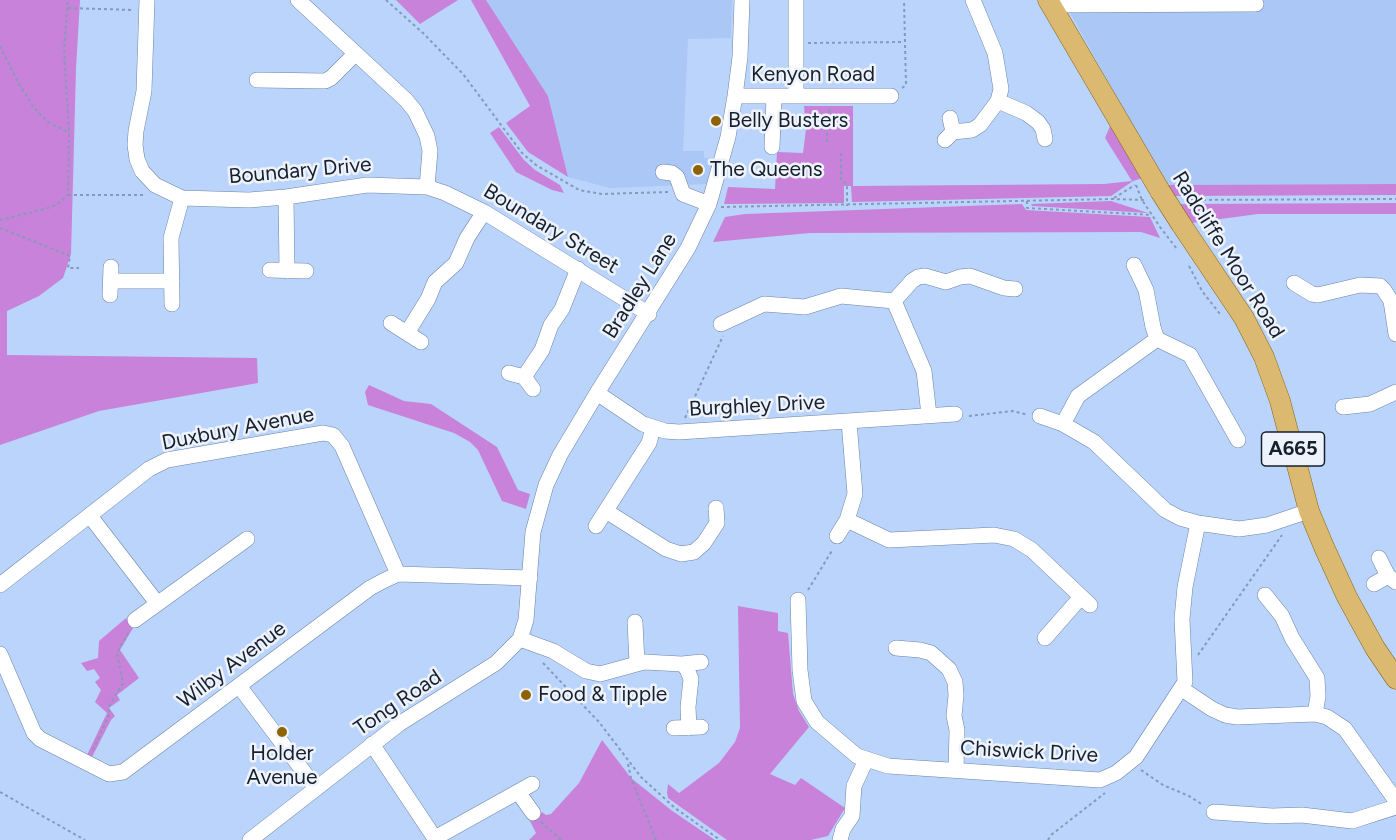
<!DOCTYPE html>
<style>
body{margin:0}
canvas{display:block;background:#bad4fb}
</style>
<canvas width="1396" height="840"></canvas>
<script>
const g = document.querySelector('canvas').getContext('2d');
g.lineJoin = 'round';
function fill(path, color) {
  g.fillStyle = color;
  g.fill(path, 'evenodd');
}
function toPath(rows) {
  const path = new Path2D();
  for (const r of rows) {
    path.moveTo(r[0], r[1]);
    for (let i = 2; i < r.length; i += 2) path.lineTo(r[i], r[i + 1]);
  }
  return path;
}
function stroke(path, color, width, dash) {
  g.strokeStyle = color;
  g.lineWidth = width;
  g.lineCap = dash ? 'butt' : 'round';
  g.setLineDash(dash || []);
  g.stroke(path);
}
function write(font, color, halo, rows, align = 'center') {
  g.font = font + ' Figtree,sans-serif';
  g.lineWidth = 5;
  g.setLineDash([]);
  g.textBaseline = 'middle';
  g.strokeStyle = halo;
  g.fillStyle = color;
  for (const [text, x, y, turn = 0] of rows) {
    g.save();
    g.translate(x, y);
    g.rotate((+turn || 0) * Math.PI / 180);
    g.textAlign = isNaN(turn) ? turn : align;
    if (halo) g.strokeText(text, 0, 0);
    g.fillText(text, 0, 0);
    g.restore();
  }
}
fill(toPath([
 [486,0,732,0,731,38,688,39,683,151,704,151,704,158,715,158,708,184,610,188,568,177,548,96],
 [1063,0,1396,0,1396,184,1166,185]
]), '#aac7f5');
fill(toPath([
 [0,0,80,0,76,69,71,254,63,278,39,296,7,311,7,355,257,358,258,383,99,411,0,445],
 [396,0,458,0,420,24],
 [471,0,486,0,548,96,568,177,528,152,506,123,530,106],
 [804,106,853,106,853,186,1104,184,1132,181,1105,138,1111,124,1146,177,1133,181,1111,196,852,202,851,186,844,186,844,203,724,204,728,187,775,189,777,152,803,153,806,129],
 [499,127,524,160,535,170,560,185,564,193,552,190,516,172,490,133],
 [1396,184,1396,195,1174,196,1166,185],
 [1111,201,1148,213,1032,206,1031,204],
 [1396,203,1396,214,1258,214,1191,223,1180,204],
 [1022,204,1026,210,1150,217,1160,238,1141,232,810,233,713,242,725,217,745,214],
 [369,385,404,401,431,404,497,447,518,490,530,494,526,509,502,501,478,450,470,442,454,433,368,405,365,392],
 [738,606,778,613,778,631,788,633,793,694,799,711,809,727,770,774,795,785,801,778,845,808,828,836,811,840,727,840,668,798,667,793,668,784,679,793,719,763,735,742,740,728],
 [126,618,133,628,120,650,139,678,117,695,120,700,109,708,115,716,111,720,92,757,87,755,107,713,95,702,101,690,95,682,100,678,94,669,87,671,81,663,98,658,99,641],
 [602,740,631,778,671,810,715,840,529,840,536,833,530,821,542,812,546,815,551,814,579,783]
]), '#c882da');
const minor = toPath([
 [147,0,144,91,136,131,135,145,137,159,142,171,155,185,182,198,249,200,286,197,367,185,427,187,445,193,484,212,649,314],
 [298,0,406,100,415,111,427,136,430,151,427,187],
 [1051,5,1256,4],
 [257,80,325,81,331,78,355,54],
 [735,96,891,96],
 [796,96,796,0],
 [998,101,1026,113,1038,122,1043,129,1045,139],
 [953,132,972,130,980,125,998,101,1001,89,995,53,973,0],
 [945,140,953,132,950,118],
 [772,147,774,96],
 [663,172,672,173,677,177,683,194,709,204],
 [286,197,287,271],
 [1134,265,1146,290,1153,327,1157,339,1190,355,1238,440],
 [270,270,306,271],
 [111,281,172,281],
 [1294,283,1312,294,1318,295,1360,285,1380,286,1384,290,1391,301,1396,334],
 [110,295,111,267],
 [894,301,912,281,918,277,925,276,946,282,960,277,970,276,1004,288,1015,289],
 [894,301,924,371,929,415],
 [172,304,171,238,182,198],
 [391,323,421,342],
 [721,324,764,304,805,307,841,296,894,301],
 [407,333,428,299,435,282,456,263,467,238,484,212],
 [509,373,524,377,533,389],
 [524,377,542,350,551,325,562,309,578,269],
 [597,393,643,424,665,431,679,432,955,414],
 [1343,407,1370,404,1396,392],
 [1040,416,1063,424,1094,442,1165,510,1180,518,1198,523,1239,529,1267,525,1309,511],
 [849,422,855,494,847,520,889,540,994,535,1014,539,1032,550,1090,605],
 [1063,424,1078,396,1157,339],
 [606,511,666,549,681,554,694,552,704,543,717,523,716,508],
 [90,516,157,603],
 [596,526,649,443,653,428],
 [837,536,847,520],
 [1379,558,1388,576,1396,582],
 [1374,584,1388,576],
 [0,585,149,469,167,460,323,433,333,435,342,446,398,574],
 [1265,595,1282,616,1292,638,1317,678,1318,696,1315,714],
 [798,600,800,670,804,701,817,722,857,756,888,766,1100,780,1116,773,1136,757,1185,682,1182,619,1185,587,1198,523],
 [135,620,247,539],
 [635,622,637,663],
 [1045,638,1081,597],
 [520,639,553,651,586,671,600,674,644,662,682,664,701,662],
 [896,648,920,650,931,653,949,669,955,682,956,695,954,716,957,730,956,770],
 [0,654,34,733,40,739,109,774,123,772,370,588,383,581,398,574,530,578],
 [682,664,687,669,691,679,688,707,689,728],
 [239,686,316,788],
 [1182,689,1212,709,1225,715,1237,717,1315,714,1327,717,1345,729,1396,801],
 [674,728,701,727],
 [372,744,436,840],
 [518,792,533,813],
 [1214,812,1272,816,1302,815,1352,821,1396,807],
 [435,838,532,784],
 [250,840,399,724,496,663,520,639,526,620,533,532,546,485,560,455,597,393,688,248,709,204,728,137,735,96,740,57,742,0],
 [840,840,843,829,852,816,854,786,866,760]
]);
const major = toPath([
 [1048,0,1160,191],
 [1181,224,1244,318,1264,357,1280,401,1309,511,1324,547,1347,597,1375,648,1396,679]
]);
stroke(minor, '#6c83a7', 16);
stroke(major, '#86661b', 21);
stroke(toPath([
 [386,0,423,33,463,74,522,153,536,165,579,190,590,192,602,194,668,192],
 [68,8,134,10],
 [808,43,904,42],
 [0,46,19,84,35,109,48,122,69,133],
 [902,88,906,85,904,0],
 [827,142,827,122,830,108],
 [841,153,841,180,847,185,847,206],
 [1136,185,1142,200,1160,227,1177,249],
 [68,195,146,195],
 [1114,198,1135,185],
 [1185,200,1396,199],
 [1027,201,1027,208,1152,215],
 [721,207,1112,199,1147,200],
 [0,220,45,209,56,205,68,195,69,133,64,49,68,0],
 [0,228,70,256,68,268,79,268],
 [1189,266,1202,291,1220,314],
 [969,416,1013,411,1028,415],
 [685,418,723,336],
 [808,590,833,549],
 [1198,655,1282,535],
 [543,663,599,722,641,777,675,808,720,840],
 [93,750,110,713,108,708,123,683,117,653,129,632],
 [628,764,631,778,656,840],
 [1141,770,1163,785,1189,796,1203,805],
 [0,792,85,840],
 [541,822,561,840],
 [1048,840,1051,835,1105,793]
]), '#859ab9', 2, [3, 3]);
stroke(minor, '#fff', 15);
stroke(major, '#dbb970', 20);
const majorBridge = toPath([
 [1160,191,1181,224]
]);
stroke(majorBridge, '#86661b', 21, []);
stroke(majorBridge, '#dbb970', 20);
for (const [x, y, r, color] of [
 [716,121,6,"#8d6306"],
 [698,170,6,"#8d6306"],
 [526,695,6,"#8d6306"],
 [282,732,6,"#8d6306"]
]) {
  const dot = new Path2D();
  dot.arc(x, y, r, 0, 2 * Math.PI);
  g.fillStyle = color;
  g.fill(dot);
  stroke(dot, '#eef3fb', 2);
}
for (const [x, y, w] of [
 [1293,449,63]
]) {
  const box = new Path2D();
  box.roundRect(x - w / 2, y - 17, w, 34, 4.5);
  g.fillStyle = '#eef3fb';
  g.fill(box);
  stroke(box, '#16202e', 1.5);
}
write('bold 20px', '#16202e', null, [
 ["A665",1293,449]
]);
write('21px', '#16202e', '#eef3fb', [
 ["Kenyon Road",813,75],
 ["Boundary Drive",300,171,-5],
 ["Boundary Street",551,229,31],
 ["Radcliffe Moor Road",1228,255,58],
 ["Bradley Lane",640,286,-58],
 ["Burghley Drive",757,406,-3],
 ["Duxbury Avenue",238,429,-11],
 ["Wilby Avenue",232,665,-37],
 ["Tong Road",398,703,-34],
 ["Chiswick Drive",1029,752,3]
]);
write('21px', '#16202e', '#eef3fb', [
 ["Belly Busters",728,121],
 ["The Queens",710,170],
 ["Food & Tipple",538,695],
 ["Holder",282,754,"center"],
 ["Avenue",282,778,"center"]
], 'left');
</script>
